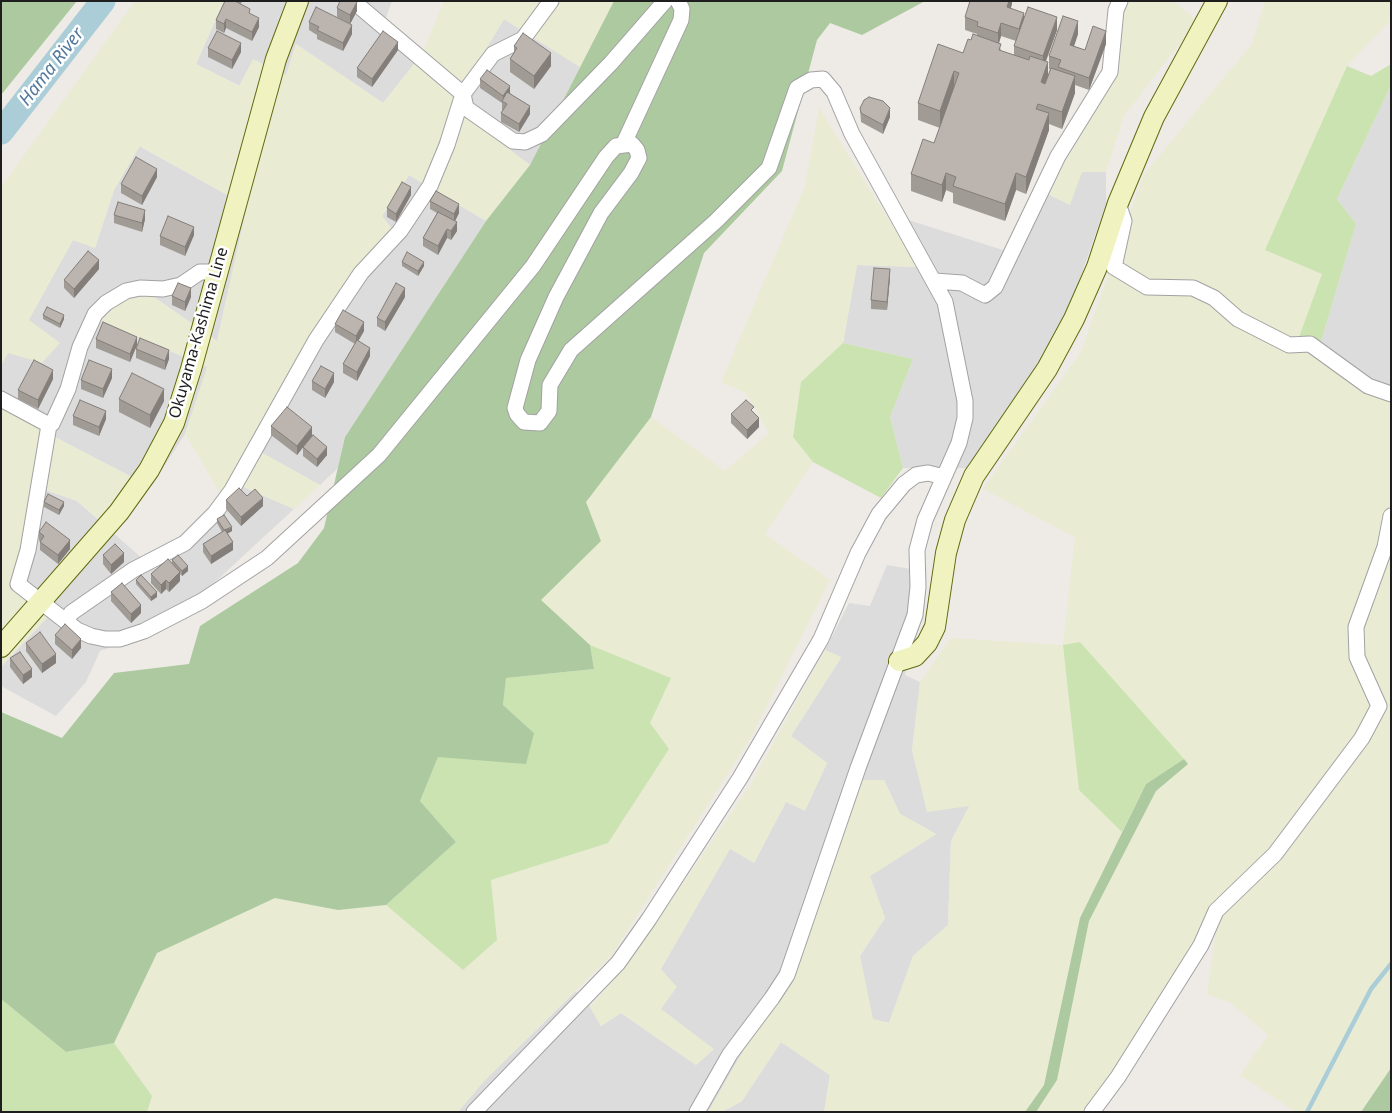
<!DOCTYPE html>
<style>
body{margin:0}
#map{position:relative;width:1392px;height:1113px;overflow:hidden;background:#eeebe6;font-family:"Noto Sans",sans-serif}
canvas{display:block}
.frame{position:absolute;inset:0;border:2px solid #1e1e1e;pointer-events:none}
</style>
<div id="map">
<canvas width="1392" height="1113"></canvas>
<div class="frame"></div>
</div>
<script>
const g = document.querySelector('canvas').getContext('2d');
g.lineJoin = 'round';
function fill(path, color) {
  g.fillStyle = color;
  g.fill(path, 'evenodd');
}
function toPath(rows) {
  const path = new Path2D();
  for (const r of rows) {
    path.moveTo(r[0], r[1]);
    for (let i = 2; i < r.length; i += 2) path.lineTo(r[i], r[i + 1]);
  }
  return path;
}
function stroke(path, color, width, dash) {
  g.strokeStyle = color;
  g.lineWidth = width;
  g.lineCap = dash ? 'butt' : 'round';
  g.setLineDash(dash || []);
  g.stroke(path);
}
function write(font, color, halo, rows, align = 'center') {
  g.font = font + ' "Noto Sans",sans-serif';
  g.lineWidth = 5;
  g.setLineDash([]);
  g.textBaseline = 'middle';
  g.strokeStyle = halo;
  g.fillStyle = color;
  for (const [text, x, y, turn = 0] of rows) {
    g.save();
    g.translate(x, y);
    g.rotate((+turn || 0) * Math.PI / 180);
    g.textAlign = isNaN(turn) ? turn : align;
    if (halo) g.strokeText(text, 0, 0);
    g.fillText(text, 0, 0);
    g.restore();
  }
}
fill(toPath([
 [224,1,392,1,385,20,422,54,383,103,296,44,286,75,240,86,196,64],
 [504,19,580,67,530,165,462,114,456,99],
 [1391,85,1391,404,1319,348,1356,224,1337,199],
 [139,146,247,206,217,341,151,295,100,321,208,367,185,434,151,487,1,409,1,366,8,352,60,343,28,320,73,240,95,248,114,190],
 [1082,172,1106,172,1106,204,1060,335,966,468,903,468,890,417,913,359,843,343,857,265,917,267,902,218,1006,251,1035,191],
 [409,175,486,221,345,437,338,468,320,485,251,447,312,337,356,267,394,232,382,216],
 [232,482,294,509,164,629,100,651,86,682,56,716,1,686,1,667,47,617,12,587,34,486,77,501,144,560,183,538],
 [887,565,923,571,905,675,920,682,912,751,970,806,951,841,948,925,913,956,889,1023,872,1019,860,956,885,918,870,876,936,834,900,814,884,780,861,780,793,982,749,1041,708,1112,458,1112,484,1081,576,991,590,1007,601,1026,621,1013,696,1065,713,1050,661,1009,661,969,730,848,754,863,786,802,805,810,827,763,791,736,841,658,825,650,849,603,870,606],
 [781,1042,830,1075,824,1112,722,1112,742,1101]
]), '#dcdcdc');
fill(toPath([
 [135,1,224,1,196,64,239,86,253,59,286,75,296,44,383,103,422,54,444,1,614,1,580,67,504,19,456,99,462,114,530,165,486,221,409,175,382,216,394,231,356,267,312,337,252,447,320,485,294,509,232,482,221,495,185,434,207,367,100,321,121,300,151,295,217,341,247,206,140,146,114,190,95,248,73,240,29,320,60,343,42,363,8,353,1,366,1,187],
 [1125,1,1174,1,1197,21,1124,116,1106,172,1082,172,1070,205,1047,194,1120,67,1122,8],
 [1265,1,1391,1,1391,20,1347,66,1323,274,1319,348,1391,404,1391,1068,1361,1112,1296,1112,1240,1075,1268,1035,1231,1003,1207,995,1216,930,1088,1112,1036,1112,1057,1080,1089,921,1156,791,1188,764,1080,642,1063,646,1079,790,1122,832,1080,918,1044,1085,1025,1112,824,1112,830,1075,781,1042,742,1101,722,1112,708,1112,749,1041,793,982,861,780,884,780,900,814,936,834,870,876,885,918,860,956,873,1019,889,1023,913,956,948,925,951,841,969,806,927,812,912,751,920,682,951,638,1063,645,1075,537,983,489,1081,352,1144,174,1252,44],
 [819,108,918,267,857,265,843,343,801,382,793,437,813,462,765,534,830,580,750,739,611,956,484,1081,458,1112,147,1112,152,1096,114,1043,156,953,275,898,338,910,386,905,463,970,497,940,491,880,608,843,649,724,671,678,590,645,541,600,601,541,586,502,651,417,725,471,769,433,746,393,721,382,805,186],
 [1,409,151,487,113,532,77,501,34,486,12,587,48,617,1,667],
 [825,650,841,657,791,736,827,763,805,811,786,802,754,863,730,849,661,969,677,987,661,1009,714,1049,696,1065,621,1013,601,1026,590,1007,629,962,749,787]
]), '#e9ebd3');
fill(toPath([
 [1391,64,1391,85,1337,199,1356,224,1319,348,1298,340,1322,274,1265,250,1347,66,1371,76],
 [843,343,913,359,890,417,903,468,881,498,813,462,793,437,801,382],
 [1080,642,1184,759,1146,784,1122,832,1079,790,1063,645],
 [590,645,671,678,650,723,669,749,608,843,491,880,497,940,463,970,386,905,456,842,420,801,438,757,534,733,503,705,506,678,594,669],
 [1,999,66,1052,114,1043,152,1096,147,1112,1,1112]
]), '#cae3b1');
fill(toPath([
 [1,1,77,1,1,95],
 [614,1,925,1,862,35,830,23,817,40,782,171,704,253,651,417,586,502,601,541,541,600,590,645,594,669,506,678,503,705,534,733,526,764,438,757,420,801,456,842,386,905,338,910,275,898,157,953,114,1043,66,1052,1,999,1,712,62,738,114,673,189,664,200,626,298,563,324,528,345,437,486,221,530,165],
 [1184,759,1188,764,1156,791,1089,921,1057,1080,1036,1112,1025,1112,1044,1085,1080,918,1146,784],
 [1391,1068,1391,1112,1361,1112]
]), '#acc99f');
stroke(toPath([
 [1307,1112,1371,989,1391,964]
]), '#abcdd7', 4.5);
stroke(toPath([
 [1,132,103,1]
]), '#abcdd7', 25);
const street = toPath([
 [353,1,463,94,466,108,513,141,525,142,542,134,611,63,665,1],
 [624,143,681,20,682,9,678,1],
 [1118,203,1124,221,1114,267,1147,287,1193,288,1214,298,1238,319,1289,345,1310,344,1368,386,1391,394],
 [935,281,962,283,985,295,995,287,1058,156,1110,72,1116,10,1120,1],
 [1,399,49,425,52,424,68,389,80,347,95,314,106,303,126,291,140,288,163,289,181,285,200,272,217,272],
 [49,425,28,550,18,584,77,630,91,636,105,639,120,639,144,631,202,601,267,558,379,455,533,266,606,157,616,146,632,144,637,150,639,158,631,173,601,213,556,297,528,360,515,408,517,414,524,422,540,423,549,411,550,385,571,350,716,221,769,168,797,88,811,80,823,79,834,92,852,134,945,302,965,401,965,418,959,443,925,520,917,550,918,587,915,615,858,768,787,975,772,998,730,1054,697,1112],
 [67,621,71,613,133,570,185,543,215,513,232,490,316,340,361,273,400,231,430,186,447,145,463,94,493,54,523,39,551,1],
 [474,1112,618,963,649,919,740,778,821,639,858,553,879,514,904,484,916,475,928,473,944,477],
 [1092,1112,1118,1077,1201,945,1216,911,1275,854,1362,738,1379,706,1357,657,1356,627,1385,547,1391,516]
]);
const secondary = toPath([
 [1,647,119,512,149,470,174,423,191,369,276,59,298,1],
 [899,661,915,656,927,643,935,627,946,553,955,520,974,476,1047,369,1074,319,1097,267,1118,203,1154,117,1217,1]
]);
stroke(street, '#a2a2a2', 17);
stroke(secondary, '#616a11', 22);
stroke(street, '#fff', 15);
stroke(secondary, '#f0f3bf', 20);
fill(toPath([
 [225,1,242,1,241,4,250,14,259,27,252,41,226,28,224,33,216,29,216,20],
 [1012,1,1011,8,1024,18,1057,30,1046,61,1048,76,1050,69,1049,69,1049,56,1078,34,1074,46,1085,50,1106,44,1089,90,1075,85,1075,93,1062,129,1049,124,1049,130,1026,194,1016,190,1005,221,953,203,953,193,946,190,942,202,911,191,911,174,934,143,940,128,918,120,918,103,963,53,977,35,977,34,965,30,965,17],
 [1001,36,1016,41,1014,46,1014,55,1001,51,999,43],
 [337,8,357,11,350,24,337,17],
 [309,22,352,34,343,51,317,39,317,35,309,30],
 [514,46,551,66,534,89,510,72,510,59,514,53],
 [208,48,241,52,232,69,208,57],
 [398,50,372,87,357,77,357,68],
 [480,79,510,93,530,114,519,132,501,122,501,113,503,110,502,110,502,103,480,88],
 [860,108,890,117,883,134,861,122],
 [157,177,142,205,121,193,121,184],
 [411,195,396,222,387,217,387,208],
 [430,201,459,213,455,221,457,231,451,240,447,238,438,255,423,246,423,238,437,213,430,209],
 [114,215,145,219,142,232,114,223],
 [194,235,185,256,160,245,160,236],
 [402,262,424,266,418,276,402,266],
 [99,269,74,298,64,288,64,280],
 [890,277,887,310,871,309,871,300],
 [172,296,191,297,185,311,172,305],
 [405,297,385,331,377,326,377,318],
 [43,315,64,319,60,328,43,319],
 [335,324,364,331,358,341,370,356,357,381,343,373,343,364,355,344,335,332],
 [96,339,137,345,130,362,96,348],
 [136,349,169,359,165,370,136,358],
 [112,378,103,398,81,389,81,380],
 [53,379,38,409,18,399,18,390],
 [312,381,334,382,325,398,312,390],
 [119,399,164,401,150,428,119,412],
 [754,413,759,427,747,439,731,423,731,414],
 [73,416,106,419,99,436,73,425],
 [271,426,312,436,297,455,271,435],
 [303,447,327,455,317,467,303,456],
 [247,496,263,506,241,526,226,509,226,500],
 [44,502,64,506,59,515,44,507],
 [217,519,232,531,228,533,233,550,211,564,203,552,203,544,222,532,217,523],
 [39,532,70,549,58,564,40,550,40,542,39,540],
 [103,555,124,562,111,574,103,564],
 [172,560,188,571,182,576,180,574,180,581,169,592,166,589,161,594,151,583,151,574,172,563],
 [136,580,157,597,151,601,136,584],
 [111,592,141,613,131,623,111,601],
 [55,635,81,648,72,659,55,644],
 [26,643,56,663,42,673,26,651],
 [10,658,32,677,23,684,10,667]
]), '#a19b96');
fill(toPath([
 [1009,1,1012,1,1012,4,1007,20,1007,7],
 [357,2,357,11,350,24,350,15],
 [1024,13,1024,26,1019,42,1019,29],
 [1057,17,1057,30,1043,69,1043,56],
 [259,18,259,27,252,41,252,32],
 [226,19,226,28,224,33,224,24],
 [1078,21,1078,34,1070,58,1070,45],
 [1001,23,1001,36,998,46,998,33],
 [352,25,352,34,343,51,343,43],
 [1106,31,1106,44,1089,90,1089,78],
 [398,42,398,50,372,87,372,79],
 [241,43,241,52,232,69,232,60],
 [551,53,551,66,534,89,534,76],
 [1048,62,1048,79,1041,100,1041,82],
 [954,71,954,88,940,128,940,111],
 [1075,76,1075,93,1062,129,1062,112],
 [510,86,510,95,503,102,503,96],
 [530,106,530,114,519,132,519,124],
 [890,108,890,117,883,134,883,125],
 [1049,113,1049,130,1026,194,1026,177],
 [157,169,157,177,142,205,142,196],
 [946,173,946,190,942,202,942,185],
 [1016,173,1016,190,1005,221,1005,204],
 [411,187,411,195,396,222,396,214],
 [459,204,459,213,454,223,454,214],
 [145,210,145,219,142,232,142,223],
 [457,222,457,231,451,240,451,231],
 [194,227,194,235,185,256,185,247],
 [447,229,447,238,438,255,438,246],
 [99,260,99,269,74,298,74,289],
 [424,262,424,266,418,276,418,271],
 [890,269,890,277,887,310,887,302],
 [191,288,191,297,185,311,185,302],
 [405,288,405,297,385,331,385,322],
 [64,315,64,319,60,328,60,324],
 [364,322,364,331,356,345,356,336],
 [137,337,137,345,130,362,130,354],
 [370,348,370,356,357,381,357,372],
 [169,350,169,359,165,370,165,361],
 [112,369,112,378,103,398,103,389],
 [53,370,53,379,38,409,38,400],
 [334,373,334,382,325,398,325,389],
 [164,389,164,401,150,428,150,415],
 [106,411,106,419,99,436,99,427],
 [759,418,759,427,747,439,747,430],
 [312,427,312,436,297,455,297,446],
 [327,447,327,455,317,467,317,459],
 [263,498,263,506,241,526,241,517],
 [64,502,64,506,59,515,59,510],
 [232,527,232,531,225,535,225,531],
 [70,540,70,549,58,564,58,555],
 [233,542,233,550,211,564,211,556],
 [124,553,124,562,111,574,111,565],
 [188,566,188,571,182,576,182,571],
 [180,572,180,581,169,592,169,583],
 [166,580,166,589,161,594,161,585],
 [157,592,157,597,151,601,151,597],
 [141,605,141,613,131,623,131,614],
 [81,639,81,648,72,659,72,650],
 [56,654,56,663,42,673,42,664],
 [32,669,32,677,23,684,23,675]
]), '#837e7a');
const building = toPath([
 [225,1,235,1,250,9,249,13,259,18,252,32,226,19,224,24,216,20,225,1],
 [340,1,355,1,357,2,350,15,337,8,340,1],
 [970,1,1009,1,1007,7,1024,13,1019,29,1001,23,998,33,977,26,978,22,965,17,970,1],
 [316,7,352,25,343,43,317,30,319,27,309,22,316,7],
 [1028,7,1057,17,1043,56,1014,46,1028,7],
 [1063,16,1078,21,1070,45,1085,50,1093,26,1106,31,1089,78,1058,67,1061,60,1049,56,1063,16],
 [217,31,241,43,232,60,208,48,217,31],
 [383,31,398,42,372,79,357,68,383,31],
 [523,33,551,53,534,76,510,59,517,48,514,46,523,33],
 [973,34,1001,44,999,50,1029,60,1030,56,1048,62,1041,82,1045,84,1051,68,1075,76,1062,112,1038,104,1036,109,1049,113,1026,177,1016,173,1005,204,953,186,956,177,946,173,942,185,911,174,923,139,934,143,959,73,954,71,940,111,918,103,938,44,963,53,968,39,971,40,973,34],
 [487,70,510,86,503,96,480,79,487,70],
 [507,92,530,106,519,124,501,113,507,104,502,101,507,92],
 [869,97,883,101,890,108,883,125,861,113,860,108,864,100,869,97],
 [136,157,157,169,142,196,121,184,136,157],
 [402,182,411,187,396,214,387,208,402,182],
 [436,191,459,204,454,214,430,201,436,191],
 [118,202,145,210,142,223,114,215,118,202],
 [438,212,457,222,451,231,447,229,438,246,423,238,438,212],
 [168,216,194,227,185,247,160,236,168,216],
 [88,251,99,260,74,289,64,280,88,251],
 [407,252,424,262,418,271,402,262,407,252],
 [874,268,890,269,887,302,871,300,874,268],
 [178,283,191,288,185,302,172,296,178,283],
 [396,283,405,288,385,322,377,318,396,283],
 [47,307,64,315,60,324,43,315,47,307],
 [343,310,364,322,356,336,335,324,343,310],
 [103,322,137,337,130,354,96,339,103,322],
 [140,338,169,350,165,361,136,349,140,338],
 [357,340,370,348,357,372,343,364,357,340],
 [34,360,53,370,38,400,18,390,34,360],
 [89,360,112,369,103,389,81,380,89,360],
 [321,366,334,373,325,389,312,381,321,366],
 [132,373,164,389,150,415,119,399,132,373],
 [80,400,106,411,99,427,73,416,80,400],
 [746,400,754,407,751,410,759,418,747,430,731,414,746,400],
 [287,407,312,427,297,446,271,426,287,407],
 [313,435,327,447,317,459,303,447,313,435],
 [239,488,247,496,255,489,263,498,241,517,226,500,239,488],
 [48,494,64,502,59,510,44,502,48,494],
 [224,515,232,527,224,530,217,519,224,515],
 [46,522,70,540,58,555,40,542,44,536,39,532,46,522],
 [225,530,233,542,211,556,203,544,225,530],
 [115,544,124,553,111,565,103,555,115,544],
 [178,555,188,566,182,571,172,560,178,555],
 [168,559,180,572,169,583,166,580,161,585,151,574,168,559],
 [141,575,157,592,151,597,136,580,141,575],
 [122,583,141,605,131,614,111,592,122,583],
 [65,624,81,639,72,650,55,635,65,624],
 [40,632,56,654,42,664,26,643,40,632],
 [20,652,32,669,23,675,10,658,20,652]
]);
fill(building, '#bbb4af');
stroke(building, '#837e7a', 1);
write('16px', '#1e1e1e', '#fff', [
 ["Okuyama-Kashima Line",199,333,-74]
]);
write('italic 18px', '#52789d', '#fff', [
 ["Hama River",52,67,-52]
]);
</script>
